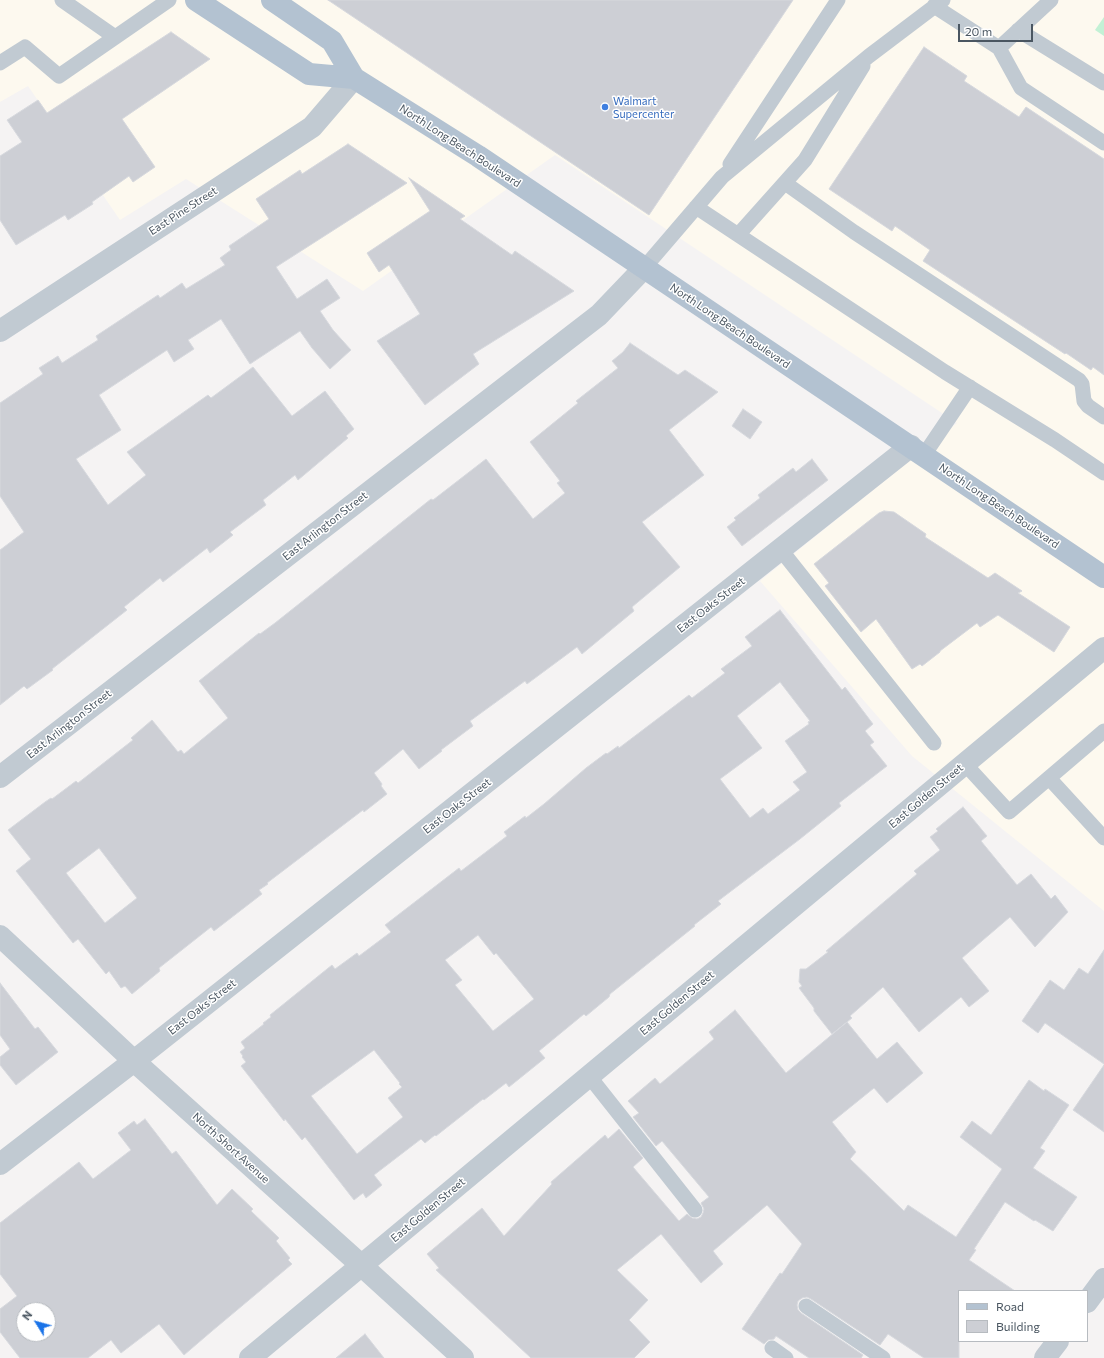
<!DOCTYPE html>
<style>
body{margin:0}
#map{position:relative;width:1104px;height:1358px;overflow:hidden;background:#f5f3f3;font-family:Commissioner,sans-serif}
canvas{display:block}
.legend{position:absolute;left:958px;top:1290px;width:130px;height:52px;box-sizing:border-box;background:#fff;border:1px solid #b7bbc0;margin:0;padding:5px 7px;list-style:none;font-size:12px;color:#4a5661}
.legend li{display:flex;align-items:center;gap:8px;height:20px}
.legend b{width:20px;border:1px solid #b7bbc0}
.north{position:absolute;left:16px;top:1302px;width:40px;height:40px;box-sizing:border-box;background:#fff;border:1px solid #b7bbc0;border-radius:50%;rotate:307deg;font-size:11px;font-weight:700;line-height:16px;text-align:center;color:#4a5661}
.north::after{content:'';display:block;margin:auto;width:14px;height:18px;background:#1a73e8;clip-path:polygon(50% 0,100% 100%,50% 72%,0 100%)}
.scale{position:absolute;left:958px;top:24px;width:75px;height:18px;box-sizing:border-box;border:2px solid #4a5661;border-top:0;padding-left:5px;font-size:12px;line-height:14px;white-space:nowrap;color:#4a5661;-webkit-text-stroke:3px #fff;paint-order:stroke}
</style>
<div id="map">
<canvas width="1104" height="1358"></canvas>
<ul class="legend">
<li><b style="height:5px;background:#b3c2d1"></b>Road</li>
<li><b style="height:11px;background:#cdcfd5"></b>Building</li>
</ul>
<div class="north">N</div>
<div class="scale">20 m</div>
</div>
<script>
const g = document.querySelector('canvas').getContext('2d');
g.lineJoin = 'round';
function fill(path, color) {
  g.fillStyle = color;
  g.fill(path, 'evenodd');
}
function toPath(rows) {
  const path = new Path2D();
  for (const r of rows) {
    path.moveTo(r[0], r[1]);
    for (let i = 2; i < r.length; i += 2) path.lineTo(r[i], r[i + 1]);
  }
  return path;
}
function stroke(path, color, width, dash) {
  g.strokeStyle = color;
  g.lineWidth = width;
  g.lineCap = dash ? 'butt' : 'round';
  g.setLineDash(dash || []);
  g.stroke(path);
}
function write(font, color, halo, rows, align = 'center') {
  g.font = font + ' Commissioner,sans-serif';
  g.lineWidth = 3;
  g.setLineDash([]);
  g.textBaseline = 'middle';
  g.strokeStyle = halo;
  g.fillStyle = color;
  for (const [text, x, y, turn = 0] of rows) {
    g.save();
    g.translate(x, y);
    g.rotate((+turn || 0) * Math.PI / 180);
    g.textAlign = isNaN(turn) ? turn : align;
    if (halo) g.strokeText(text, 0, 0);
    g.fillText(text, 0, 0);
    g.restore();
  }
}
fill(toPath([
 [0,0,1104,0,1104,911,912,756,760,581,957,423,555,155,363,291,186,179,120,220,28,86,0,102]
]), '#fdf9ef');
fill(toPath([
 [1104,17,1104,36,1095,30]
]), '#c3f1d5');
const building = toPath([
 [328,0,793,0,649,215,328,0],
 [171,32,210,59,122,119,155,167,133,182,129,176,92,202,93,204,68,220,65,215,16,245,0,220,0,156,22,142,7,120,38,100,47,113,171,32],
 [924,47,967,76,964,81,1019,117,1026,107,1104,159,1104,375,1093,367,1091,370,1066,353,1065,354,923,261,930,250,895,226,892,231,829,189,924,47],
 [348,144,407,183,276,267,297,299,327,279,340,298,320,311,333,330,351,350,330,369,312,348,300,331,250,364,221,319,188,340,194,349,174,362,167,350,99,395,121,430,76,459,108,505,146,475,127,452,208,395,211,398,253,367,292,416,325,391,354,429,346,436,348,438,298,480,295,475,263,500,266,505,230,532,233,535,210,553,207,548,163,582,160,578,124,607,127,610,52,669,53,670,27,689,24,686,0,705,0,550,24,532,0,496,0,403,43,374,39,368,58,356,62,363,98,340,96,336,158,295,160,298,182,283,186,289,225,265,220,258,231,250,229,246,269,219,256,199,300,170,302,174,348,144],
 [409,178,465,216,460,219,512,255,515,251,574,291,473,354,479,364,425,405,377,341,420,314,389,265,379,272,367,253,430,211,409,178],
 [630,343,678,375,685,370,718,392,669,430,704,475,642,522,680,567,632,607,634,611,582,654,577,647,527,684,525,681,470,721,473,726,441,750,442,751,424,765,419,769,403,749,374,773,382,784,381,786,387,794,364,812,363,810,267,883,268,884,259,890,262,894,214,931,211,927,192,942,159,968,160,971,132,994,125,986,121,988,109,971,106,974,78,939,73,943,16,871,31,859,8,830,45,802,51,798,52,799,76,781,78,783,133,740,131,738,152,720,178,752,181,750,184,754,228,718,199,681,259,633,260,634,275,623,431,499,433,500,486,459,533,519,565,493,557,483,560,481,530,442,578,403,576,401,618,368,612,361,623,352,630,343],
 [99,848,137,898,105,923,66,873,99,848],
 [743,409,762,422,750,439,732,426,743,409],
 [812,459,828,480,742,546,727,527,736,520,734,518,760,498,758,495,793,468,796,472,812,459],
 [884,511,894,512,926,534,925,537,988,578,995,573,1022,591,1018,593,1070,627,1054,652,998,615,980,627,977,623,940,651,940,652,922,666,920,664,912,669,876,619,861,632,825,586,829,583,814,564,879,513,884,511],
 [780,610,842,690,845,687,873,724,865,731,874,742,870,745,887,766,839,803,841,806,800,839,718,901,721,904,694,925,695,926,610,994,609,997,586,1016,584,1014,539,1051,545,1058,509,1087,506,1083,484,1100,483,1099,436,1136,435,1135,425,1143,421,1139,374,1175,382,1185,366,1198,363,1193,354,1200,305,1137,302,1140,285,1119,284,1121,241,1066,246,1062,242,1057,243,1056,240,1052,245,1048,241,1042,264,1024,263,1023,271,1017,270,1015,332,965,335,969,357,953,359,956,391,932,385,925,459,868,461,871,507,836,504,832,525,816,526,818,544,804,586,768,606,753,607,754,618,746,619,748,689,695,692,698,725,673,721,669,752,646,745,637,780,610],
 [780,682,810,721,808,722,809,724,785,741,807,772,793,782,800,790,768,814,763,808,750,818,720,779,762,748,737,716,780,682],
 [478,935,494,955,496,953,534,999,493,1031,455,985,462,980,445,960,478,935],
 [374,1050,400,1083,399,1084,402,1087,388,1098,403,1117,357,1154,311,1096,374,1050],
 [963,807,987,836,981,841,1017,885,1031,874,1051,899,1055,895,1068,912,1035,947,1010,917,962,958,989,991,969,1007,961,997,919,1032,883,987,850,1016,852,1018,832,1034,814,1011,814,1008,799,988,802,986,799,982,800,969,806,969,828,952,826,951,917,874,914,871,940,850,930,837,938,831,936,829,963,807],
 [1104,950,1104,1064,1045,1023,1038,1033,1022,1021,1050,980,1064,990,1079,968,1088,974,1104,950],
 [0,983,35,1029,38,1027,58,1052,16,1085,0,1065,0,1057,10,1049,0,1035,0,983],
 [735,1010,786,1073,847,1022,877,1059,897,1042,923,1073,887,1103,874,1088,832,1122,856,1152,850,1159,904,1211,908,1205,956,1237,1002,1169,960,1137,972,1121,991,1135,1029,1080,1044,1091,1045,1089,1069,1105,1040,1148,1045,1151,1033,1168,1077,1197,1053,1231,1035,1220,1034,1221,1005,1202,974,1249,976,1250,969,1260,1015,1291,959,1291,959,1358,924,1358,888,1334,880,1345,811,1299,807,1297,802,1298,798,1301,797,1305,798,1310,801,1313,863,1355,861,1358,809,1358,776,1336,774,1339,768,1340,764,1344,742,1329,780,1273,782,1274,802,1244,767,1205,713,1251,723,1264,701,1283,661,1234,617,1270,648,1300,629,1320,650,1342,634,1358,531,1358,436,1270,439,1268,427,1254,482,1208,504,1236,552,1184,551,1182,605,1135,608,1139,619,1129,643,1158,633,1167,679,1221,687,1214,692,1218,697,1219,701,1217,703,1213,704,1209,701,1203,709,1197,662,1141,656,1146,633,1117,639,1113,628,1101,655,1078,660,1084,714,1039,709,1032,735,1010],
 [1104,1065,1104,1132,1073,1110,1104,1065],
 [145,1119,172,1154,176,1151,217,1205,232,1189,253,1209,251,1211,279,1238,276,1241,290,1258,288,1260,292,1264,212,1331,184,1355,159,1324,121,1353,111,1340,88,1358,20,1358,0,1332,0,1309,17,1296,0,1274,0,1223,79,1162,93,1179,131,1150,118,1133,134,1121,137,1125,145,1119],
 [24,1310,48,1310,48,1334,24,1334,24,1310],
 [365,1334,384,1358,336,1358,365,1334]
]);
fill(building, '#cdcfd5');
stroke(building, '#d7d9de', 1);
stroke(toPath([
 [62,0,115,37],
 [934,6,999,48,1051,0],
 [1018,30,1104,83],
 [999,48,1021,88,1104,143],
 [0,63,25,47,59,76,169,0],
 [730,164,838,0],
 [785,183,854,232,1079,380,1082,384,1084,401,1088,406,1104,417],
 [696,207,945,372,1055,440,1104,473],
 [738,235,805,160,863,66],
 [644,268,722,177,869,56,943,0],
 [924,455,970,387],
 [781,550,934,743],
 [965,764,1009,812,1104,731],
 [1049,778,1104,838],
 [589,1076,695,1210],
 [806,1306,883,1358],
 [772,1348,786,1358]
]), '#c1cad2', 15);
stroke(toPath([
 [0,331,312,127,354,78],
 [0,777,599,315,644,268],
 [0,936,134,1061,361,1265,463,1358],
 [0,1164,134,1061,911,446],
 [1087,1302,1104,1279],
 [250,1358,1104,648],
 [1045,1358,1058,1341]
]), '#c1cad2', 22);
stroke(toPath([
 [196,0,309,74,354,78,478,156,1104,577],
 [272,0,332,41,354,78]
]), '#b3c2d1', 22);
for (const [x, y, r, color] of [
 [605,107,4,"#3f7fe0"]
]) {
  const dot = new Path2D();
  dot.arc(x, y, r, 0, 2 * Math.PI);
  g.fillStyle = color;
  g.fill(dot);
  stroke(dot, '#fff', 1.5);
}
write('11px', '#366cbe', '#fff', [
 ["Walmart",613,101],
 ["Supercenter",613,114]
], 'left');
write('11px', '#4a5661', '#fff', [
 ["North Long Beach Boulevard",460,146,33],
 ["East Pine Street",183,211,-33],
 ["North Long Beach Boulevard",730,326,34],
 ["North Long Beach Boulevard",999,506,34],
 ["East Arlington Street",325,526,-38],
 ["East Oaks Street",711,605,-38],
 ["East Arlington Street",69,724,-38],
 ["East Golden Street",926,796,-40],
 ["East Oaks Street",457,806,-38],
 ["East Golden Street",677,1003,-40],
 ["East Oaks Street",202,1007,-38],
 ["North Short Avenue",231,1148,42],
 ["East Golden Street",428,1210,-40]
]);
</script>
